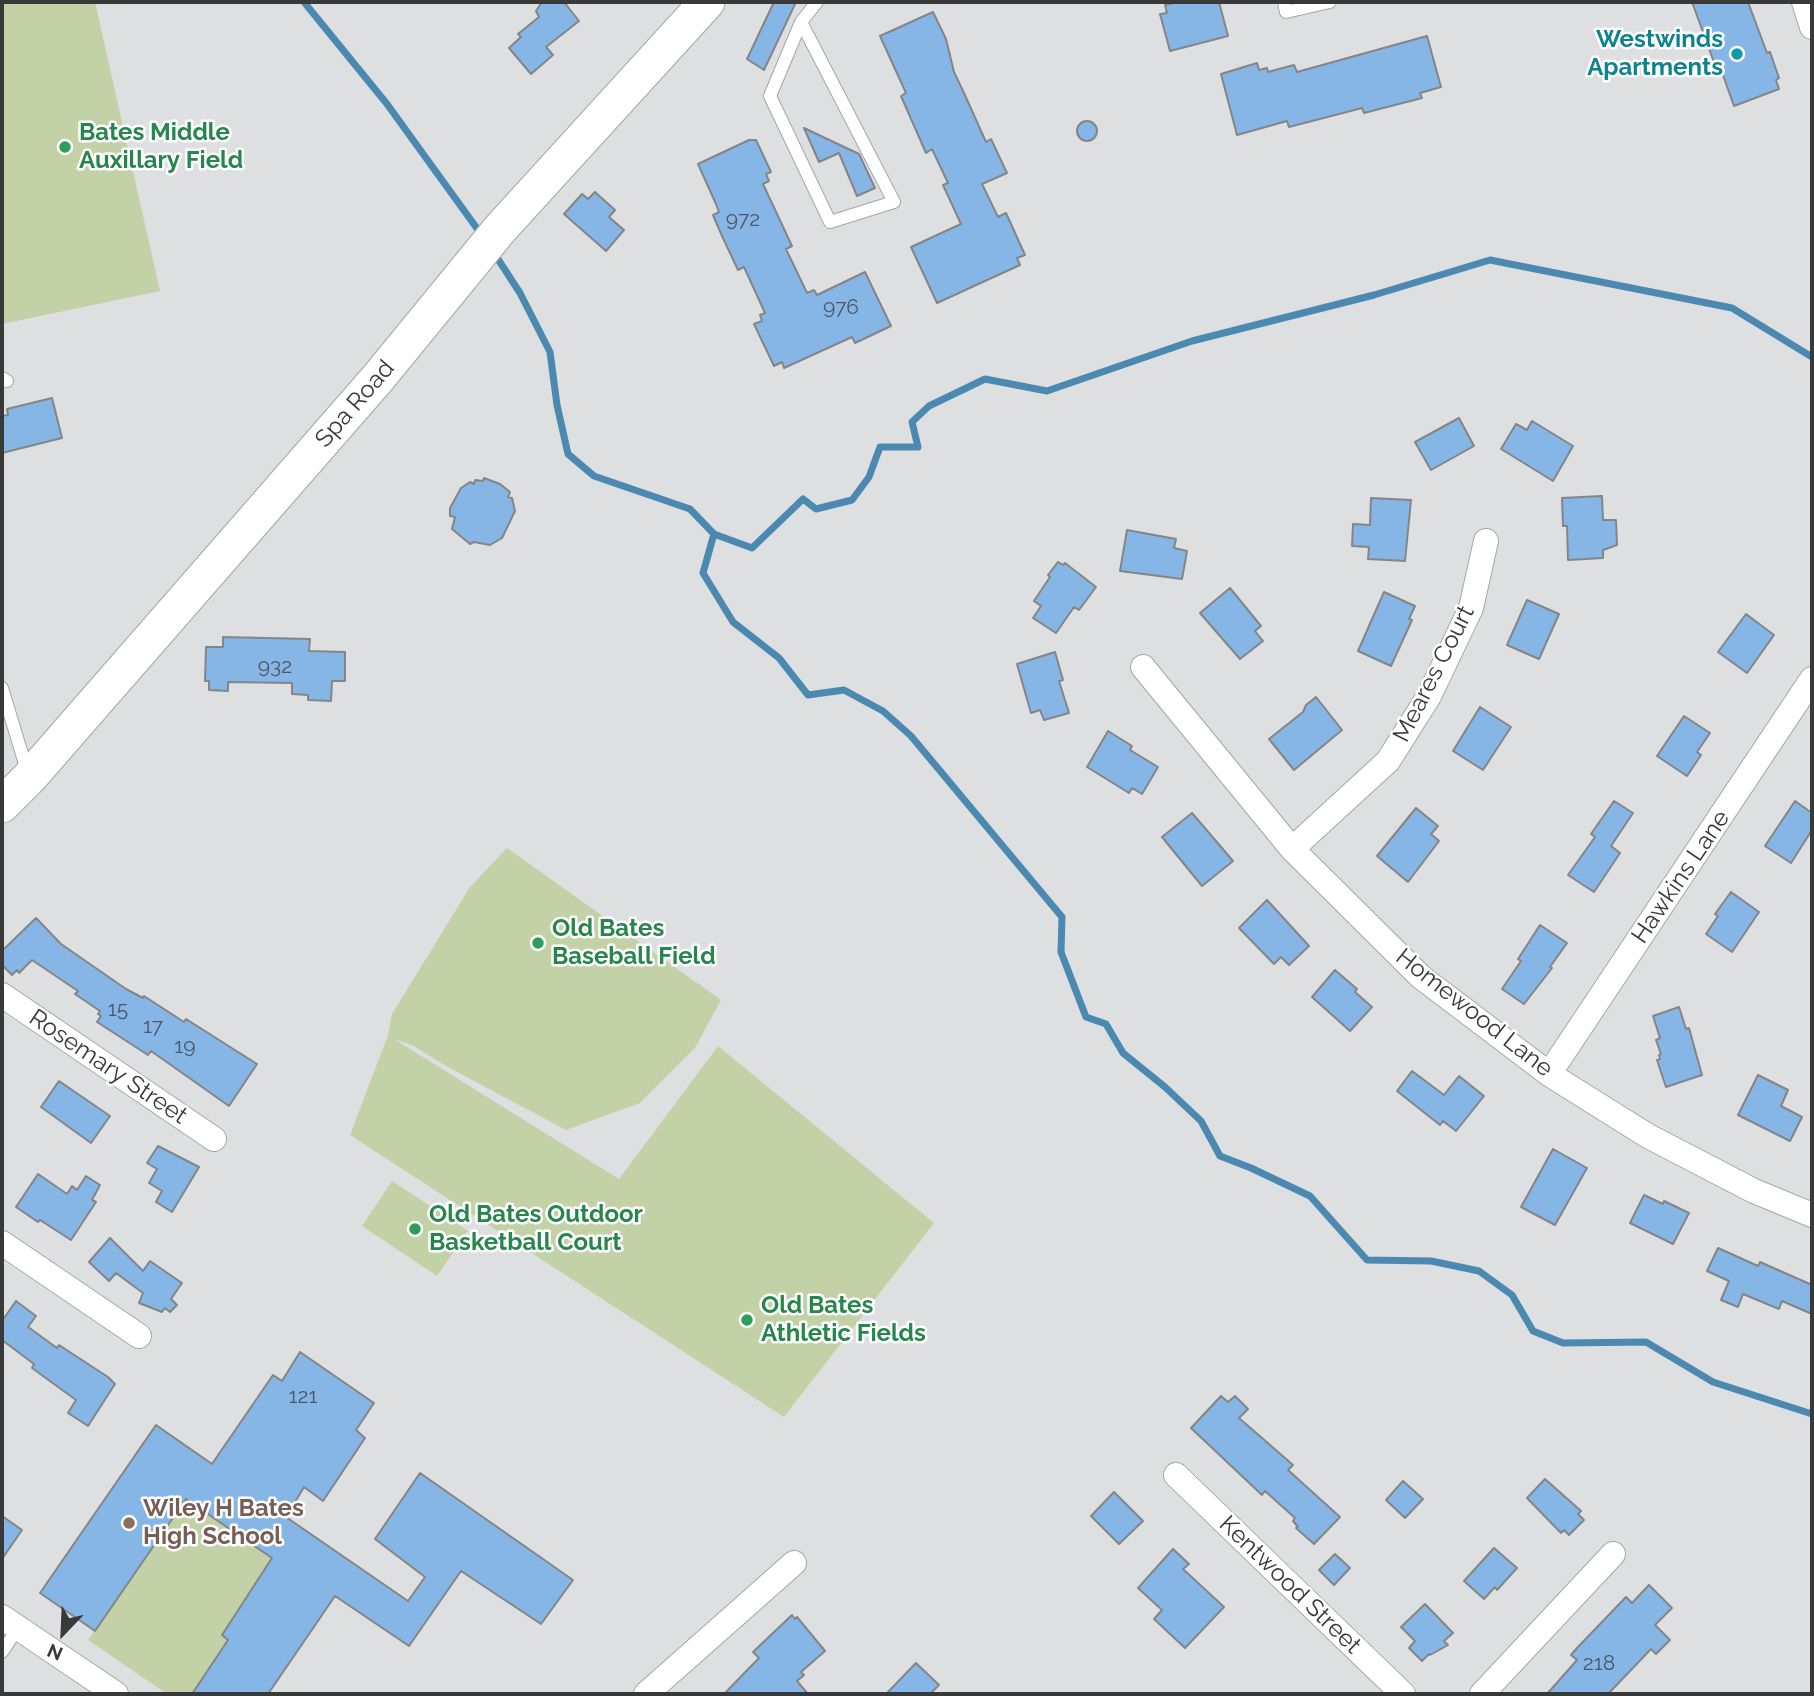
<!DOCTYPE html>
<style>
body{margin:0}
#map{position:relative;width:1814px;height:1696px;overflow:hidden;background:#dedfe1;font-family:Raleway,sans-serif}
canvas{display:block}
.frame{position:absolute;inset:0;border:4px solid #39393a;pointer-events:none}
.north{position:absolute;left:28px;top:1598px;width:70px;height:70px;-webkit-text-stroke:5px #fff;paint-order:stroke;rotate:203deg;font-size:19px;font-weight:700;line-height:28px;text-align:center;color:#39393a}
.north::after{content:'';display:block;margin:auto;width:24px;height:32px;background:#39393a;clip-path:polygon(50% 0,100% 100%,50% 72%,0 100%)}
</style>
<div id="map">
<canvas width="1814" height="1696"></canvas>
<div class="frame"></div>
<div class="north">N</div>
</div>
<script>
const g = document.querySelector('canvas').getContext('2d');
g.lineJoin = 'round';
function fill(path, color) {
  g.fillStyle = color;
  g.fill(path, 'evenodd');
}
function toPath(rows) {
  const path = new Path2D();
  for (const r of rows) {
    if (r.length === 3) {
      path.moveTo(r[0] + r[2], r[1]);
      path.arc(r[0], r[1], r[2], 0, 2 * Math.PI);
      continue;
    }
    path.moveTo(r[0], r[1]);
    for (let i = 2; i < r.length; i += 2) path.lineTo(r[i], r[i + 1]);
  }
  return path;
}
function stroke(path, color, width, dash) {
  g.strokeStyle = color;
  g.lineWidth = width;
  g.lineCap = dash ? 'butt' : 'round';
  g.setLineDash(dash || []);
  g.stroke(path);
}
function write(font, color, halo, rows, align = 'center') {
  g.font = font + ' Raleway,sans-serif';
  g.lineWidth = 5;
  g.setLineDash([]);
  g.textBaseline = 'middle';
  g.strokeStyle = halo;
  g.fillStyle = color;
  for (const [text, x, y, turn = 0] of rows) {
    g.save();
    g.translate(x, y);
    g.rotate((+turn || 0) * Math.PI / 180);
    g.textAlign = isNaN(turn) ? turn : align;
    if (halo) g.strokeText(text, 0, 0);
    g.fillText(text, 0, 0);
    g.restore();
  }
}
fill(toPath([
 [2,2,95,2,160,291,2,324],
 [507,848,721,1000,695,1048,640,1103,566,1130,446,1066,412,1045,394,1039,619,1179,718,1046,934,1223,784,1417,350,1135,388,1035,392,1014,470,887],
 [392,1181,468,1231,437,1276,362,1226],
 [186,1499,281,1563,258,1580,222,1634,228,1640,192,1694,167,1694,88,1640]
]), '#c3d2a6');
stroke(toPath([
 [304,2,387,104,481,234],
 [494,253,520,293,550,352,557,405,568,454,594,476,690,509,714,534,703,573,733,622,779,658,808,695,844,690,883,711,911,736,1062,917,1061,952,1086,1017,1106,1024,1123,1053,1165,1087,1201,1121,1220,1156,1251,1168,1310,1196,1367,1260,1431,1261,1479,1271,1512,1295,1533,1331,1563,1343,1646,1342,1713,1382,1812,1414],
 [714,534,752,548,803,499,816,509,852,500,869,477,880,447,918,447,912,422,929,406,985,379,1047,391,1192,341,1374,295,1490,260,1732,308,1812,357]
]), '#4c89b0', 7);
const building = toPath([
 [542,2,564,2,579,21,546,47,553,55,531,74,509,48,521,37,518,34,539,17,536,11,542,2],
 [774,2,796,2,764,70,747,59,774,2],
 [1177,2,1219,2,1228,36,1170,51,1160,14,1167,13,1165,5,1177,2],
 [1692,2,1748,2,1767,53,1770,52,1779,78,1776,80,1779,89,1734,106,1719,64,1715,65,1692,2],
 [933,12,946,39,954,72,964,93,986,142,991,139,1007,173,982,184,998,217,1006,213,1025,255,1017,258,1020,265,937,303,911,247,961,224,943,185,948,183,932,149,926,153,901,96,906,93,880,36,933,12],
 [1427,36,1441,87,1420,93,1422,98,1364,113,1362,108,1289,127,1287,121,1237,135,1221,74,1257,63,1259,70,1267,68,1268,72,1294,65,1297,72,1427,36],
 [1087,131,10],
 [804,128,859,154,875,188,857,196,839,153,819,162,804,128],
 [749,140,756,140,771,172,766,174,769,181,763,184,792,246,786,249,807,293,814,290,817,295,865,272,891,326,855,343,852,337,784,368,782,362,774,366,754,324,762,321,760,315,765,313,744,267,738,270,722,236,713,215,719,212,716,204,698,164,749,140],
 [595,192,615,210,609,217,624,230,606,251,564,214,582,194,588,199,595,192],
 [52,398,62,438,2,453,2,416,8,415,7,409,52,398],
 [1459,418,1474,446,1431,470,1415,442,1459,418],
 [1532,421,1573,446,1553,481,1501,449,1516,424,1527,430,1532,421],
 [484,478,500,484,510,492,508,497,512,498,515,511,502,538,490,545,474,542,470,544,452,529,455,517,450,516,450,508,461,488,470,482,474,484,475,480,483,481,484,478],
 [1602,496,1603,520,1616,520,1617,545,1603,550,1603,558,1568,560,1567,526,1563,526,1562,498,1602,496],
 [1371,498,1411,500,1405,561,1368,559,1369,547,1352,546,1353,524,1370,525,1371,498],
 [1127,530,1176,539,1174,548,1187,551,1182,579,1120,571,1127,530],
 [1058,562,1063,565,1065,563,1096,587,1079,610,1074,607,1056,633,1033,618,1041,606,1034,601,1050,577,1048,575,1058,562],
 [1230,588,1261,626,1255,631,1263,641,1240,659,1200,613,1230,588],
 [1384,592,1415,606,1409,619,1412,620,1391,666,1358,651,1384,592],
 [1527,600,1559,614,1539,659,1507,645,1527,600],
 [1746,614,1774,635,1747,673,1718,652,1746,614],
 [223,637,310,639,309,651,345,652,345,681,332,681,331,701,308,700,308,695,292,694,292,683,228,682,228,691,209,690,209,681,205,681,206,647,223,647,223,637],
 [1055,652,1063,680,1059,681,1069,713,1044,720,1040,710,1031,713,1017,664,1055,652],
 [1316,697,1342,730,1294,770,1269,739,1303,712,1306,705,1316,697],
 [1480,707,1511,727,1483,770,1453,751,1480,707],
 [1684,716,1710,733,1697,752,1701,755,1687,776,1657,756,1684,716],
 [1108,731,1132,746,1130,750,1158,767,1142,794,1132,788,1129,793,1087,767,1108,731],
 [1614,801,1633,813,1611,846,1620,853,1594,892,1568,875,1595,837,1591,834,1614,801],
 [1795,801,1812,813,1812,830,1791,863,1765,846,1795,801],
 [1416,808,1438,826,1431,834,1439,841,1408,882,1377,856,1416,808],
 [1192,813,1233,861,1202,886,1162,837,1192,813],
 [1731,892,1759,912,1732,952,1706,934,1718,916,1715,914,1731,892],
 [1267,900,1309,946,1289,965,1281,957,1274,964,1239,928,1267,900],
 [36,918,61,944,126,989,143,998,144,996,184,1022,186,1019,257,1064,229,1106,151,1051,148,1055,97,1022,101,1016,98,1014,100,1011,75,994,78,991,32,960,19,973,17,970,12,975,2,965,2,951,36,918],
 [1540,925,1567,943,1550,967,1552,968,1524,1004,1502,989,1521,961,1518,959,1540,925],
 [1335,970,1357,989,1355,992,1372,1007,1350,1031,1312,997,1335,970],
 [1679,1007,1686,1029,1689,1028,1702,1075,1666,1087,1657,1060,1660,1059,1659,1055,1661,1054,1656,1040,1660,1038,1653,1016,1679,1007],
 [1412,1071,1444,1095,1459,1076,1484,1096,1456,1131,1443,1121,1440,1125,1397,1091,1412,1071],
 [1758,1075,1788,1090,1781,1106,1802,1117,1790,1141,1738,1115,1758,1075],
 [59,1081,110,1116,91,1143,41,1107,59,1081],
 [158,1146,199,1167,172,1212,156,1202,162,1191,149,1183,157,1169,147,1163,158,1146],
 [1553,1149,1587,1168,1555,1225,1521,1207,1553,1149],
 [38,1174,67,1194,72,1186,77,1190,86,1176,100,1185,92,1200,96,1202,71,1240,40,1220,38,1222,16,1207,38,1174],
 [1644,1195,1663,1204,1664,1201,1689,1213,1673,1244,1630,1223,1644,1195],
 [110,1238,143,1271,150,1261,182,1283,171,1299,177,1305,170,1312,165,1308,162,1312,139,1303,143,1293,116,1273,109,1281,89,1262,110,1238],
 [1718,1248,1758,1266,1760,1262,1812,1285,1812,1314,1782,1301,1779,1309,1743,1294,1738,1307,1721,1300,1729,1281,1707,1271,1718,1248],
 [16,1301,36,1316,28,1327,57,1348,59,1345,108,1377,115,1384,88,1426,68,1413,76,1400,32,1368,34,1364,2,1340,2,1321,16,1301],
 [300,1352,374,1403,356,1430,365,1438,323,1501,304,1487,286,1517,408,1601,425,1577,375,1539,420,1473,573,1580,541,1624,461,1571,409,1646,335,1596,268,1694,192,1694,228,1640,222,1635,272,1558,186,1499,95,1631,40,1593,156,1425,212,1464,273,1375,282,1381,300,1352],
 [1221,1396,1228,1402,1235,1396,1248,1409,1239,1418,1293,1465,1288,1470,1340,1517,1314,1544,1296,1528,1298,1527,1293,1521,1295,1518,1265,1491,1262,1495,1191,1428,1221,1396],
 [1545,1479,1581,1511,1578,1514,1584,1520,1569,1535,1564,1530,1561,1533,1527,1498,1545,1479],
 [1403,1481,1423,1499,1405,1518,1386,1500,1403,1481],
 [1114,1492,1143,1521,1119,1544,1091,1516,1114,1492],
 [2,1516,22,1530,2,1559,2,1516],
 [1494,1548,1517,1568,1497,1590,1495,1587,1484,1599,1464,1581,1494,1548],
 [1173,1549,1189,1564,1183,1569,1224,1607,1185,1648,1154,1619,1162,1610,1138,1588,1173,1549],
 [1335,1554,1350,1568,1334,1585,1319,1570,1335,1554],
 [1649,1585,1672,1608,1655,1625,1670,1640,1656,1654,1651,1649,1608,1694,1547,1694,1577,1660,1571,1655,1577,1648,1626,1597,1632,1603,1649,1585],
 [1425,1604,1453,1633,1444,1641,1448,1645,1430,1655,1429,1654,1422,1661,1409,1648,1415,1641,1401,1627,1425,1604],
 [792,1615,795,1619,797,1617,825,1651,801,1672,804,1675,797,1681,808,1694,724,1694,759,1658,753,1652,792,1615],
 [916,1663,939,1685,930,1694,886,1694,916,1663]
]);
fill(building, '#86b6e6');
stroke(building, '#848587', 2);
const service = toPath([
 [1284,2,1286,12,1330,2],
 [801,22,894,202,830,222,770,96,801,22,817,2],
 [2,378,7,381],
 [2,688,28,774],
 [2,1652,18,1628]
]);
const minor = toPath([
 [1804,2,1812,27],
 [1143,667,1292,849,1421,977,1549,1074,1648,1136,1754,1191,1812,1215],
 [1292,849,1388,761,1429,696,1471,608,1486,541],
 [2,995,214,1139],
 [1549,1074,1812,679],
 [2,1243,139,1336],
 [1176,1475,1403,1694],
 [2,1617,116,1694],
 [646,1694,794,1563],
 [1482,1694,1613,1554]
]);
const secondary = toPath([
 [2,805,29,778,378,378,500,229,707,2]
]);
stroke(service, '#a4a6a7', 14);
stroke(minor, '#a4a6a7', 26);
stroke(secondary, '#a4a6a7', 37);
stroke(service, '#fff', 12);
stroke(minor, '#fff', 24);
stroke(secondary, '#fff', 35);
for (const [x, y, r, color] of [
 [1737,54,7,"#0f9aa8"],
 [65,147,7,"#2e9e5b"],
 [538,943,7,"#2e9e5b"],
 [415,1229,7,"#2e9e5b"],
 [747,1320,7,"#2e9e5b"],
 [129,1523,7,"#8d6e63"]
]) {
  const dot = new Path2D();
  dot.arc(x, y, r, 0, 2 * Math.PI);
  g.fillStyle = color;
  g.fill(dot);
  stroke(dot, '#fff', 2.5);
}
write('21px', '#4c5865', null, [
 ["972",743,220],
 ["976",841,308],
 ["932",275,667],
 ["15",118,1010],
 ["17",153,1027],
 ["19",185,1047],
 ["121",303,1397],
 ["218",1599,1664]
]);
write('bold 24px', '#0d838f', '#fff', [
 ["Westwinds",1723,40],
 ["Apartments",1723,68]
], 'right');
write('bold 24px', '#27864d', '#fff', [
 ["Bates Middle",79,133],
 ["Auxillary Field",79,161],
 ["Old Bates",552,929],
 ["Baseball Field",552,957],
 ["Old Bates Outdoor",429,1215],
 ["Basketball Court",429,1243],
 ["Old Bates",761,1306],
 ["Athletic Fields",761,1334]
], 'left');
write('24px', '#39393a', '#fff', [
 ["Spa Road",355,404,-49],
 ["Meares Court",1434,674,-63],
 ["Hawkins Lane",1681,877,-56],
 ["Homewood Lane",1474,1013,38],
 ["Rosemary Street",108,1067,34],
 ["Kentwood Street",1290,1585,44]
]);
write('bold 24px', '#785e54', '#fff', [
 ["Wiley H Bates",143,1509],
 ["High School",143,1537]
], 'left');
</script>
